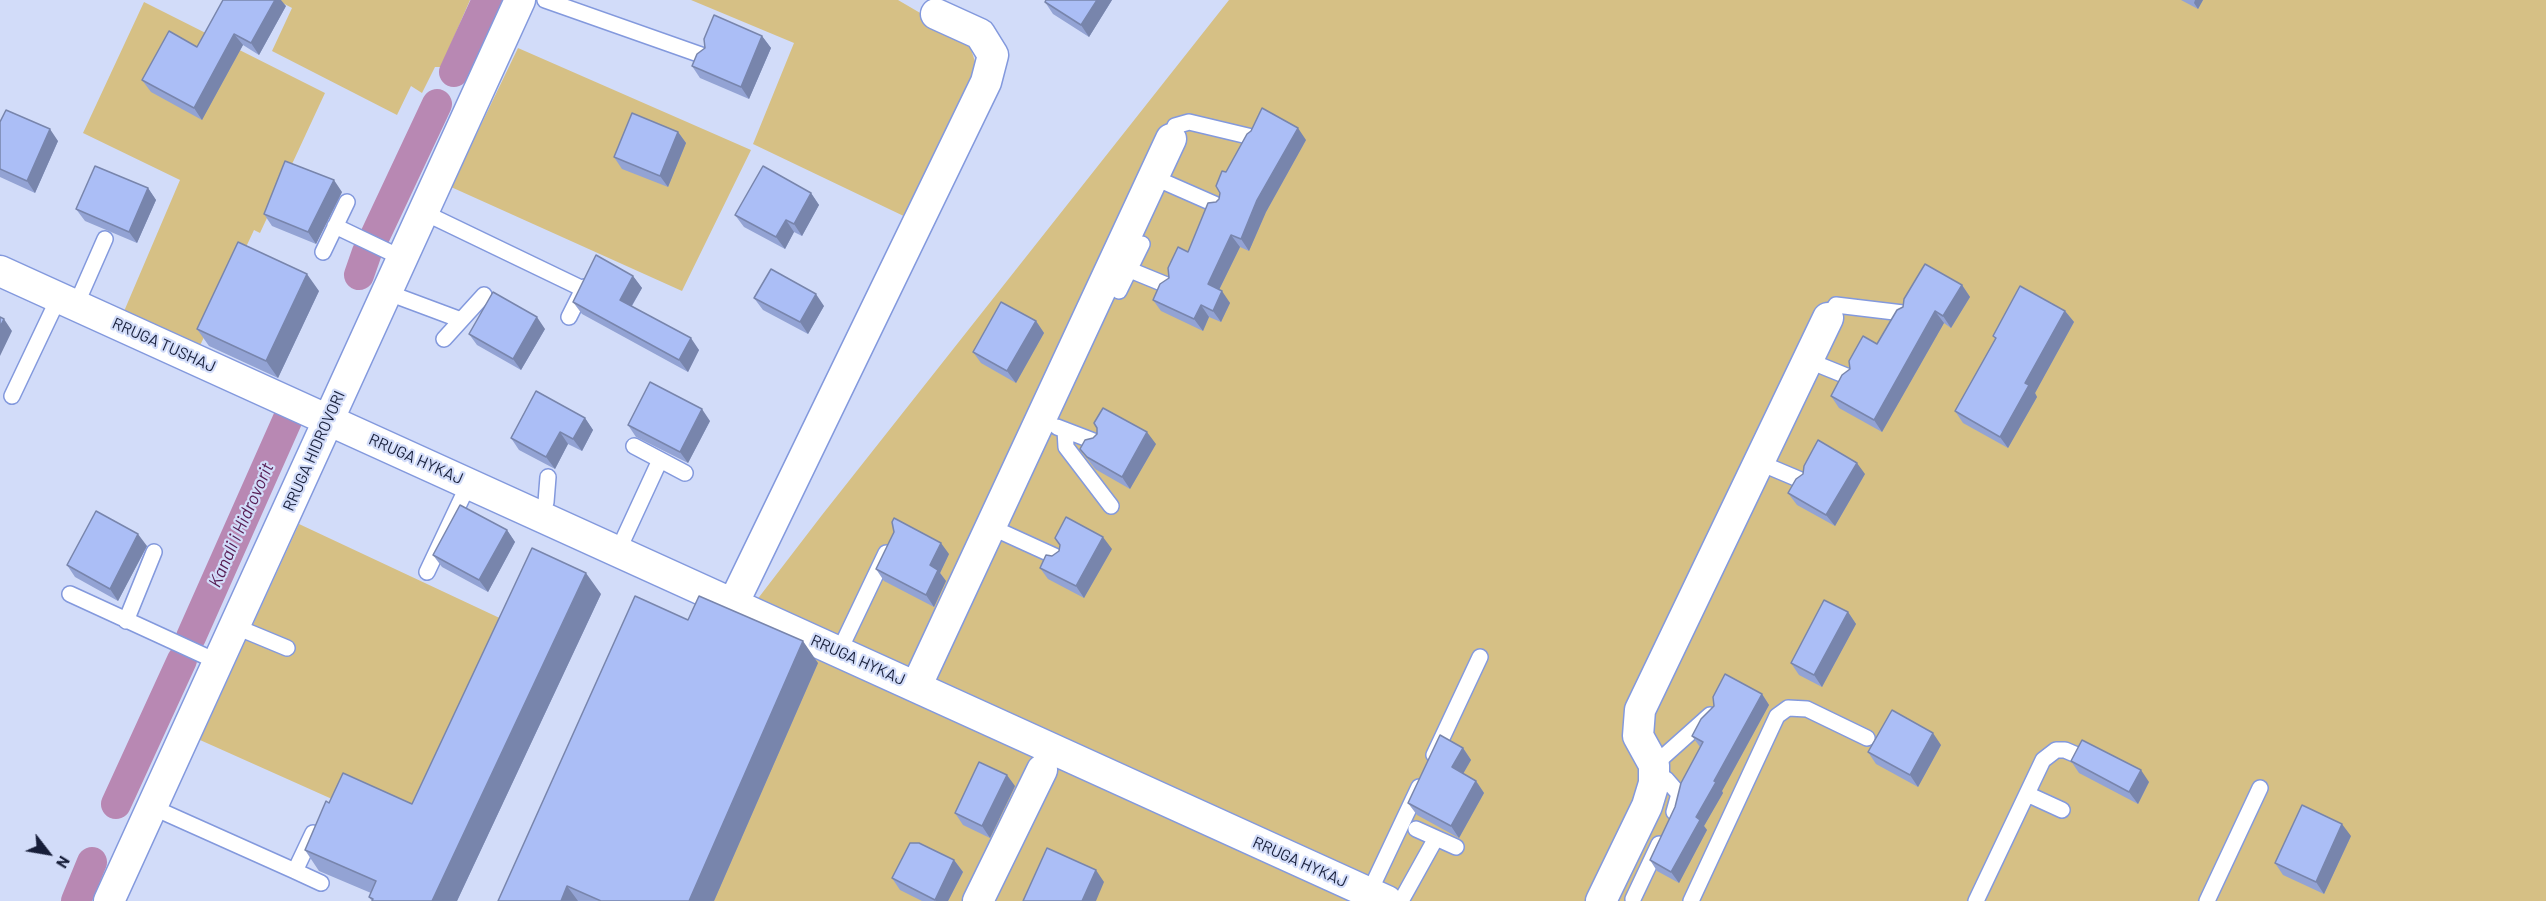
<!DOCTYPE html>
<style>
body{margin:0}
#map{position:relative;width:2546px;height:901px;overflow:hidden;background:#d2dcf9;font-family:Barlow,sans-serif}
canvas{display:block}
.north{position:absolute;left:18px;top:823px;width:60px;height:60px;-webkit-text-stroke:4px #d2dcf9;paint-order:stroke;rotate:121deg;font-size:16px;font-weight:700;line-height:24px;text-align:center;color:#171e39}
.north::after{content:'';display:block;margin:auto;width:21px;height:27px;background:#171e39;clip-path:polygon(50% 0,100% 100%,50% 72%,0 100%)}
</style>
<div id="map">
<canvas width="2546" height="901"></canvas>
<div class="north">N</div>
</div>
<script>
const g = document.querySelector('canvas').getContext('2d');
g.lineJoin = 'round';
function fill(path, color) {
  g.fillStyle = color;
  g.fill(path, 'evenodd');
}
function toPath(rows) {
  const path = new Path2D();
  for (const r of rows) {
    path.moveTo(r[0], r[1]);
    for (let i = 2; i < r.length; i += 2) path.lineTo(r[i], r[i + 1]);
  }
  return path;
}
function stroke(path, color, width, dash) {
  g.strokeStyle = color;
  g.lineWidth = width;
  g.lineCap = dash ? 'butt' : 'round';
  g.setLineDash(dash || []);
  g.stroke(path);
}
function write(font, color, halo, rows, align = 'center') {
  g.font = font + ' Barlow,sans-serif';
  g.lineWidth = 4.5;
  g.setLineDash([]);
  g.textBaseline = 'middle';
  g.strokeStyle = halo;
  g.fillStyle = color;
  for (const [text, x, y, turn = 0] of rows) {
    g.save();
    g.translate(x, y);
    g.rotate((+turn || 0) * Math.PI / 180);
    g.textAlign = isNaN(turn) ? turn : align;
    if (halo) g.strokeText(text, 0, 0);
    g.fillText(text, 0, 0);
    g.restore();
  }
}
fill(toPath([
 [277,0,470,0,441,67,435,67,422,93,411,86,397,115,272,51,292,8],
 [691,0,898,0,951,31,970,46,978,71,912,220,753,144,794,43],
 [1229,0,2546,0,2546,901,526,901,822,515],
 [144,2,325,93,260,233,254,230,197,352,122,316,180,180,83,133],
 [518,48,751,150,682,291,451,187],
 [299,524,506,621,408,833,200,740]
]), '#d6c085');
stroke(toPath([
 [454,72,487,0],
 [375,236,437,104],
 [359,275,367,252],
 [191,637,290,414],
 [116,804,182,660],
 [76,901,92,862]
]), '#b888b3', 30);
const service = toPath([
 [545,0,704,56],
 [1171,139,1175,126,1189,122,1252,137],
 [1153,177,1219,206],
 [423,212,583,289],
 [335,226,402,258],
 [323,252,347,202],
 [1113,263,1169,286],
 [1119,291,1142,244],
 [386,292,461,320],
 [76,305,105,239],
 [569,317,584,287],
 [1828,318,1836,305,1903,313],
 [444,339,484,295],
 [1807,360,1849,377],
 [12,396,59,297],
 [1057,427,1096,442],
 [1065,430,1066,447,1111,506],
 [634,446,685,473],
 [1758,462,1803,481],
 [540,516,546,502,548,477],
 [991,527,1059,558],
 [618,551,660,460],
 [427,572,469,483],
 [70,594,218,662],
 [126,621,154,552],
 [234,626,287,648],
 [841,653,845,639,886,553],
 [1434,755,1480,657],
 [1654,765,1710,715],
 [1654,783,1666,779,1679,794,1674,812],
 [2027,794,2062,810],
 [152,807,295,871,313,833],
 [1416,829,1456,847],
 [295,871,321,883],
 [1369,893,1419,787],
 [1633,899,1659,844],
 [1401,901,1436,838],
 [1691,901,1777,716,1788,708,1807,709,1867,738],
 [1976,901,2043,760,2056,750,2065,750,2079,756],
 [2207,901,2260,788]
]);
const minor = toPath([
 [0,271,1387,901],
 [733,604,986,82,993,55,980,34,936,14],
 [916,687,1171,139],
 [109,901,520,0],
 [978,901,1042,770],
 [1601,901,1647,806,1654,783,1654,765,1638,736,1640,710,1828,318]
]);
stroke(service, '#8399dd', 18);
stroke(minor, '#8399dd', 33);
stroke(service, '#fff', 15);
stroke(minor, '#fff', 30);
fill(toPath([
 [1112,0,1089,37,1053,14,1045,2],
 [2181,0,2203,0,2198,9],
 [286,6,259,55,243,45,202,120,151,92,142,80,197,47],
 [762,36,771,48,749,99,700,78,692,66],
 [0,122,58,141,35,193,0,177],
 [678,132,686,143,668,187,622,169,614,157],
 [1306,140,1266,212,1249,251,1240,247,1219,290,1230,303,1221,322,1209,317,1203,331,1161,311,1153,300,1169,278,1188,252,1216,202,1219,199,1226,172],
 [148,188,156,200,137,243,85,221,76,209],
 [342,192,316,244,272,226,264,214],
 [811,193,819,205,802,236,794,232,785,249,744,227,735,215],
 [633,276,642,288,632,306,699,350,688,372,582,314,573,302],
 [1962,285,1970,297,1951,328,1944,323,1882,432,1839,408,1831,396,1850,369,1877,344,1903,307],
 [319,291,278,378,209,346,197,329],
 [754,298,824,306,808,334,763,310],
 [2065,311,2074,322,2035,393,2037,397,2008,448,1963,423,1955,411,1995,339,1993,336],
 [1036,321,1044,333,1016,383,981,363,973,352],
 [545,329,521,370,477,345,469,334],
 [585,418,593,430,582,451,568,444,555,469,519,450,511,438],
 [710,421,688,463,636,437,628,425],
 [1156,444,1130,489,1095,469,1080,449],
 [1865,474,1835,526,1797,505,1788,493],
 [507,530,515,542,488,592,442,567,433,555],
 [147,546,118,601,75,577,67,565],
 [1112,549,1084,598,1048,579,1040,568,1052,556],
 [949,554,940,573,946,581,934,607,884,581,876,569],
 [601,594,457,901,372,901,369,897,371,893,319,871,305,850,329,803,412,804],
 [1848,612,1856,624,1822,687,1799,675,1791,663],
 [688,620,818,663,714,901,498,901],
 [1762,694,1769,705,1722,791,1723,793,1704,826,1707,830,1679,883,1657,871,1650,860,1675,807,1700,747,1692,736],
 [1941,745,1918,787,1876,764,1868,752],
 [1463,748,1471,760,1463,774,1476,781,1484,793,1459,838,1417,815,1408,803],
 [2071,761,2149,782,2138,804,2079,773],
 [1015,786,990,838,963,825,955,813],
 [2351,836,2324,894,2283,875,2275,863],
 [954,860,963,872,948,901,922,901,900,890,892,878]
]), '#93a3d4');
fill(toPath([
 [275,0,281,0,286,6,259,55,251,43],
 [1097,0,1112,0,1089,37,1081,25],
 [2195,0,2203,0,2198,9,2194,3],
 [234,34,243,45,202,120,194,108],
 [762,36,771,48,749,99,741,87],
 [1298,128,1306,140,1266,212,1249,251,1241,239,1257,200],
 [50,129,58,141,35,193,27,181],
 [678,132,686,143,668,187,660,176],
 [334,180,342,192,316,244,308,232],
 [148,188,156,200,137,243,129,232],
 [811,193,819,205,802,236,794,224],
 [786,220,794,232,785,249,776,237],
 [1231,235,1240,247,1216,296,1208,284],
 [307,274,319,291,278,378,266,361],
 [633,276,642,288,628,312,620,300],
 [1962,285,1970,297,1951,328,1943,316],
 [1222,291,1230,303,1221,322,1213,311],
 [816,294,824,306,808,334,800,322],
 [1201,305,1209,317,1203,331,1194,319],
 [1935,311,1944,323,1882,432,1874,420],
 [2065,311,2074,322,2035,393,2037,397,2008,448,2000,437,2025,383],
 [537,317,545,329,521,370,513,359],
 [4,319,12,331,0,356,0,327],
 [1036,321,1044,333,1016,383,1007,371],
 [691,338,699,350,688,372,679,360],
 [702,409,710,421,688,463,680,452],
 [585,418,593,430,582,451,573,439],
 [560,432,568,444,555,469,546,457],
 [1147,432,1156,444,1130,489,1122,477],
 [1857,463,1865,474,1835,526,1826,515],
 [507,530,515,542,488,592,479,580],
 [138,534,147,546,118,601,110,589],
 [1103,537,1112,549,1084,598,1076,586],
 [941,543,949,554,940,573,946,581,934,607,926,595,930,565],
 [586,573,601,594,457,901,432,901],
 [1848,612,1856,624,1822,687,1814,675],
 [803,641,818,663,714,901,689,901],
 [1762,694,1769,705,1722,791,1723,793,1704,826,1707,830,1679,883,1671,872,1696,817,1714,781],
 [1933,733,1941,745,1918,787,1910,775],
 [1463,748,1471,760,1460,779,1452,767],
 [2141,770,2149,782,2138,804,2129,792],
 [1007,775,1015,786,990,838,982,826],
 [1476,781,1484,793,1459,838,1451,826],
 [2342,824,2351,836,2324,894,2316,882],
 [954,860,963,872,948,901,936,901,935,900],
 [1096,870,1104,882,1096,901,1082,901],
 [567,886,578,901,561,901]
]), '#7885ac');
const building = toPath([
 [223,0,275,0,251,43,234,34,194,108,142,80,169,31,197,47,223,0],
 [1046,0,1097,0,1081,25,1045,2,1046,0],
 [714,15,762,36,741,87,692,66,697,54,705,48,704,39,714,15],
 [1262,108,1298,128,1257,200,1241,239,1231,235,1208,284,1222,291,1213,311,1201,305,1194,319,1153,300,1160,284,1169,278,1168,268,1178,247,1188,252,1208,203,1216,202,1219,199,1220,193,1216,186,1222,171,1226,172,1247,134,1251,131,1262,108],
 [6,110,50,129,27,181,0,169,0,122,6,110],
 [632,113,678,132,660,176,614,157,632,113],
 [285,161,334,180,308,232,264,214,285,161],
 [95,166,148,188,129,232,76,209,95,166],
 [763,166,811,193,794,224,786,220,776,237,735,215,763,166],
 [238,242,307,274,266,361,197,329,238,242],
 [596,255,633,276,620,300,691,338,679,360,573,302,596,255],
 [1925,264,1962,285,1943,316,1935,311,1874,420,1831,396,1842,375,1850,369,1849,361,1863,336,1877,344,1897,310,1903,307,1904,299,1925,264],
 [771,269,816,294,800,322,754,298,771,269],
 [2020,286,2065,311,2025,383,2029,385,2000,437,1955,411,1996,338,1993,336,2020,286],
 [493,292,537,317,513,359,469,334,493,292],
 [1001,302,1036,321,1007,371,973,352,1001,302],
 [0,317,4,319,0,327,0,317],
 [650,382,702,409,680,452,628,425,650,382],
 [536,391,585,418,573,439,560,432,546,457,511,438,536,391],
 [1103,408,1147,432,1122,477,1087,457,1080,449,1085,440,1093,438,1097,434,1097,428,1094,423,1103,408],
 [1818,440,1857,463,1826,515,1788,493,1796,479,1803,474,1804,466,1818,440],
 [460,505,507,530,479,580,433,555,460,505],
 [96,511,138,534,110,589,67,565,96,511],
 [1066,517,1103,537,1076,586,1040,568,1046,555,1052,556,1059,551,1060,545,1055,538,1066,517],
 [894,518,941,543,930,565,938,570,926,595,876,569,894,532,892,522,894,518],
 [532,548,586,573,432,901,372,901,373,899,369,897,376,881,305,850,326,801,329,803,343,773,412,804,532,548],
 [635,596,688,620,699,596,803,641,689,901,601,901,567,886,561,901,498,901,635,596],
 [1824,600,1848,612,1814,675,1791,663,1824,600],
 [1725,674,1762,694,1714,781,1716,782,1696,817,1700,820,1671,872,1650,860,1675,807,1681,783,1703,742,1692,736,1701,719,1714,706,1713,697,1725,674],
 [1892,710,1933,733,1910,775,1868,752,1892,710],
 [1440,735,1463,748,1452,767,1476,781,1451,826,1408,803,1440,735],
 [2082,740,2141,770,2129,792,2071,761,2082,740],
 [979,762,1007,775,982,826,955,813,979,762],
 [2302,805,2342,824,2316,882,2275,863,2302,805],
 [910,843,919,843,954,860,935,900,892,878,910,843],
 [1047,848,1096,870,1082,901,1023,901,1047,848]
]);
fill(building, '#abbef6');
stroke(building, '#7885ac', 1.5);
write('16px', '#171e39', '#d2dcf9', [
 ["RRUGA TUSHAJ",164,345,24],
 ["RRUGA HIDROVORI",314,451,-66],
 ["RRUGA HYKAJ",416,459,24],
 ["RRUGA HYKAJ",858,660,24],
 ["RRUGA HYKAJ",1300,862,24]
]);
write('italic 18px', '#561c53', '#d2dcf9', [
 ["Kanali i Hidrovorit",241,525,-66]
]);
</script>
